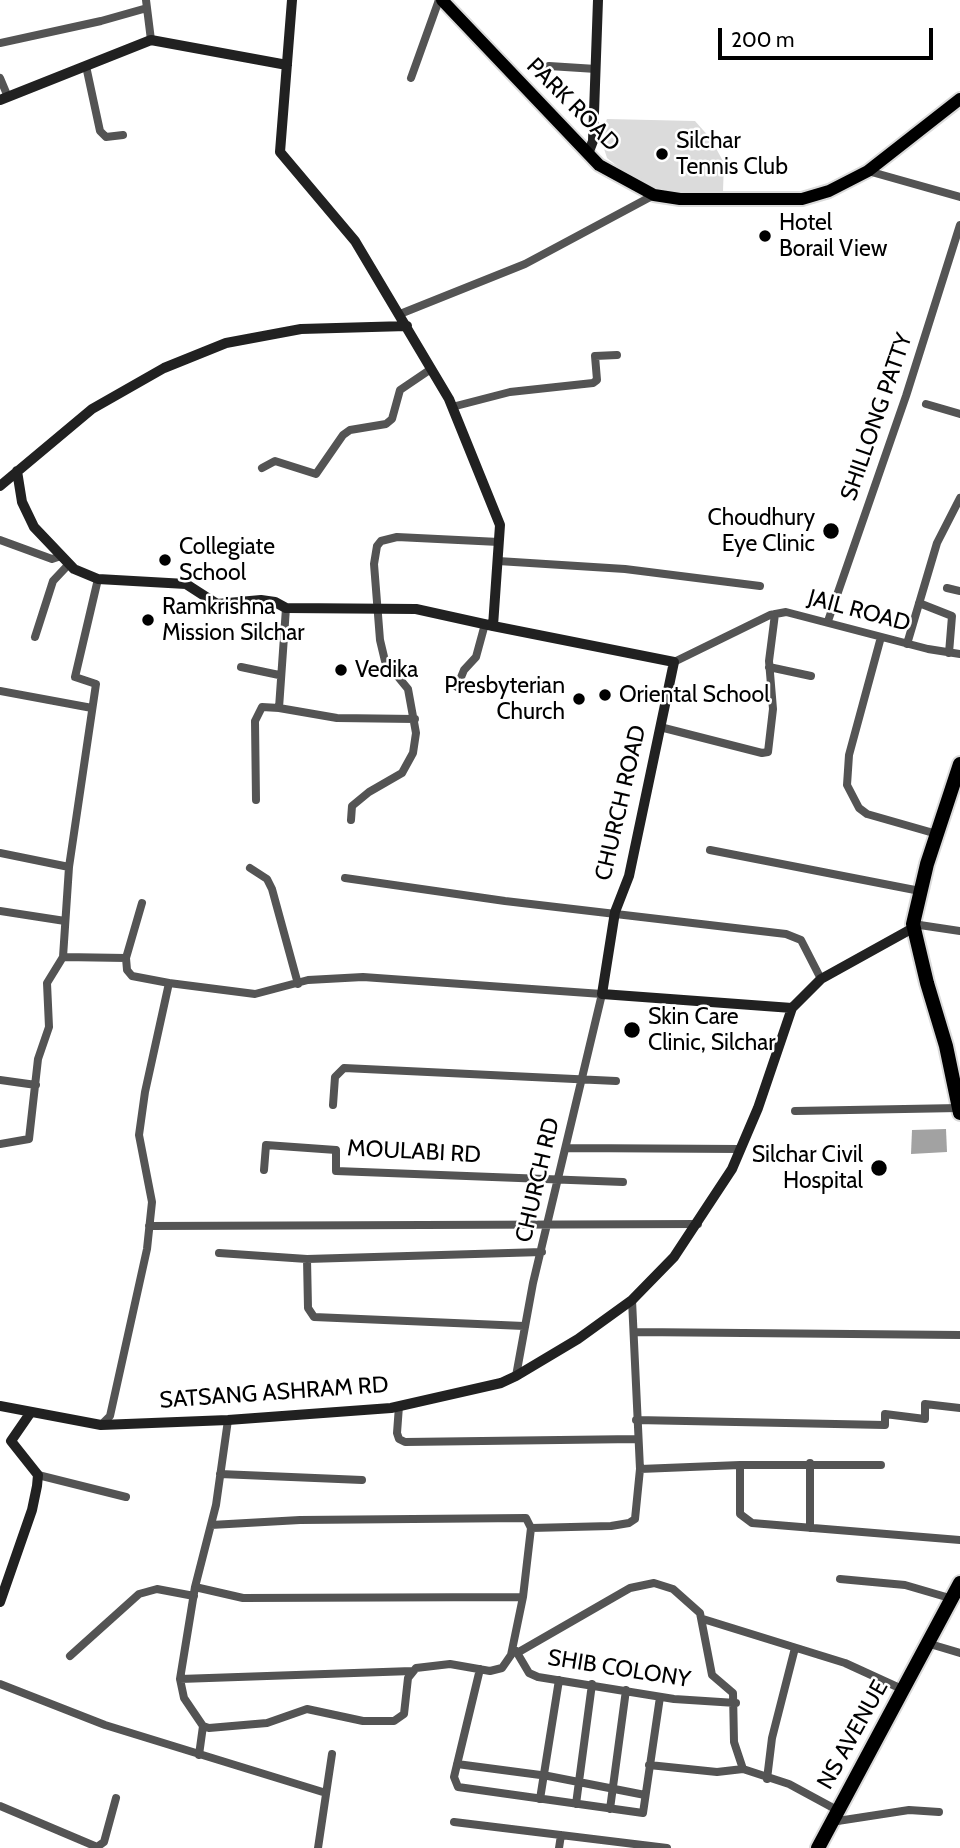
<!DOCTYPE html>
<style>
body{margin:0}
#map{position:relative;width:960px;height:1848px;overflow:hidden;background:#fff;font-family:Cabin,sans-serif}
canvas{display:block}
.scale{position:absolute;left:718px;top:28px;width:215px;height:32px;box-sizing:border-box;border:4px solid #000;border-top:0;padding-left:9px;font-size:21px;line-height:24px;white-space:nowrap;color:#000;-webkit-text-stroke:5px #fff;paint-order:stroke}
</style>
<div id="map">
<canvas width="960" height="1848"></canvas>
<div class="scale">200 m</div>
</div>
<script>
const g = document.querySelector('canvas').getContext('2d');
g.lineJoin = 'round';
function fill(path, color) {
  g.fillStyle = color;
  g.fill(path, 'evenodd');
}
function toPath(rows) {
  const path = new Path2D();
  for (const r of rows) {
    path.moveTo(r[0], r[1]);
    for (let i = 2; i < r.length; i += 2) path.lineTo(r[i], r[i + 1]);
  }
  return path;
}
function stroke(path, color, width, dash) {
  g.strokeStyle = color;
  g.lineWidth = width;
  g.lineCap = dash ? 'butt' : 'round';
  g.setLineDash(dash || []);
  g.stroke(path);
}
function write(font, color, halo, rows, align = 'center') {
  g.font = font + ' Cabin,sans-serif';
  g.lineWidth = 5;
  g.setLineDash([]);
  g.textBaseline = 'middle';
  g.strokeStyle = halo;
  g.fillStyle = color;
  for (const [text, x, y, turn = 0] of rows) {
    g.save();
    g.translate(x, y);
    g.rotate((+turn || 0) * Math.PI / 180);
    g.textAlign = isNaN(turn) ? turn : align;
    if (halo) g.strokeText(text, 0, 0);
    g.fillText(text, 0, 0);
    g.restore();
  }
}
fill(toPath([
 [607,119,695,121,711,139,724,163,723,191,706,195,666,195,641,185,607,158,600,136]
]), '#dbdbdb');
fill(toPath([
 [946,1129,947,1152,911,1154,912,1130]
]), '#a2a2a2');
const primary = toPath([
 [442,0,599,165,654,195,680,199,802,199,829,191,868,171,960,99]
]);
const highway = toPath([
 [960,764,927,864,913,924,927,983,946,1046,960,1113],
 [818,1848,960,1583]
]);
stroke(primary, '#dbdbdb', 16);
stroke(highway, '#dbdbdb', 18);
stroke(toPath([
 [146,0,151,40],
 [0,43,101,21,147,8],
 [86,66,100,131,106,137,123,135],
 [549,66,596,69],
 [0,78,8,97],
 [411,78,439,0],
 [868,171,960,197],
 [400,314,525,264,654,195],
 [926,404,960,414],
 [452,407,510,392,593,383,597,380,595,356,617,355],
 [262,468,275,461,316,474,343,435,350,430,386,424,392,419,400,390,431,369],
 [0,540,52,559,61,556],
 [498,561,625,569,760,586],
 [947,588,960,591],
 [919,603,952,616,949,653],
 [828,621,906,396,960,225],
 [35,637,53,581,69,564],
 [881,637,849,755,847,785,859,808,867,814,937,834],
 [907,644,937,543,960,498],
 [674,662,770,615,786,612,928,649,960,654],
 [241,667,279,675],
 [769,667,811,676],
 [457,687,464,670,476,657,485,624],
 [0,691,92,708],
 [279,708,337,718,415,719],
 [660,727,762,753,768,752,773,709,769,661,775,614],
 [256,800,255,721,262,707,279,708,286,608],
 [351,820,352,806,369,792,402,773,413,753,416,733,408,689,385,661,380,640,374,564,377,546,381,541,397,537,499,542],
 [710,850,920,891],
 [0,853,69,867,63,957,47,983,49,1027,38,1059,29,1139,0,1144],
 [69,867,96,684,75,677,98,579],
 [250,868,267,879,272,889,298,984],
 [345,878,505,901,786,934,801,940,821,979],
 [0,911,65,921],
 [913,924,960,931],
 [63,957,126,958,127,970,132,976,169,983],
 [126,958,142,903],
 [0,1080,36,1085],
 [333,1105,335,1077,344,1068,616,1081],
 [795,1111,959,1108],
 [566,1148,740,1149],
 [264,1170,266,1145,336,1150,336,1171,623,1182],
 [149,1226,698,1224],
 [219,1253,307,1259,542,1252],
 [307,1259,308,1308,314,1317,524,1326],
 [635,1332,960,1335],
 [399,1406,397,1433,399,1439,405,1442,637,1439],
 [636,1420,885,1425,885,1414,925,1419,925,1404,960,1408],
 [101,1425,110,1416,147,1249,152,1202,139,1135,145,1092,169,983,255,994,308,980,363,977,602,994,533,1283,516,1376],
 [810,1463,810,1528],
 [740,1465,881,1465],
 [640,1469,740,1465,740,1514,752,1523,960,1540],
 [220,1474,362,1480],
 [38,1475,126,1497],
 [211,1525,300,1520,526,1518,531,1528,523,1597,243,1598,195,1587,216,1505,228,1420],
 [531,1528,611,1526,629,1523,635,1519,640,1469,632,1300],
 [840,1579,905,1585,953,1599],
 [195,1587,180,1679,184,1698,203,1726,209,1728,267,1723,307,1709,363,1721,394,1721,404,1714,408,1678,416,1668,450,1664,490,1671,502,1668,511,1655,523,1597],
 [703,1619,845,1663,904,1690],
 [930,1644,960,1653],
 [516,1651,529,1673,538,1677,674,1699,736,1703],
 [517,1653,630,1588,654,1583,673,1589,700,1613,712,1675,733,1693,734,1742,743,1769,789,1784,837,1810],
 [70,1656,139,1594,157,1589,194,1596],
 [480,1669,454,1777,458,1787,643,1813,660,1697],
 [180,1679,412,1671],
 [0,1684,105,1725,326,1793],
 [199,1755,203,1726],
 [457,1764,548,1776,645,1795],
 [649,1765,717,1772,743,1769],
 [767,1779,772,1738,795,1648],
 [540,1799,559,1680],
 [576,1804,592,1684],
 [0,1806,97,1847,104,1842,116,1798],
 [610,1809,626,1690],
 [454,1822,667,1848],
 [831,1822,909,1810,939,1812],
 [318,1848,332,1754],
 [559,1848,561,1835]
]), '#545454', 8);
stroke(toPath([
 [292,0,280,152,355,241,449,399,500,525,493,626,674,662,629,876,615,912,602,994,792,1008],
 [0,100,151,40,287,65],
 [588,154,593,141,598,0],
 [17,471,22,502,34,527,74,569,98,579,186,584,217,604,261,600,275,602,286,608,416,609,493,626],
 [0,486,92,409,164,368,226,343,301,329,407,326],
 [0,1406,101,1425,228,1420,391,1408,501,1383,516,1376,578,1339,632,1300,674,1257,732,1169,758,1108,792,1008,821,979,913,928],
 [0,1602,32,1510,37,1486,38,1475,11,1441,31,1412]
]), '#212121', 10);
stroke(primary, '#000', 12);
stroke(highway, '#000', 14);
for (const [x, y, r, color] of [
 [662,154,7,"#000"],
 [765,236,7,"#000"],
 [831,531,9,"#000"],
 [165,560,7,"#000"],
 [148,620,7,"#000"],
 [341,670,7,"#000"],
 [605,695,7,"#000"],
 [579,699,7,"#000"],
 [632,1030,9,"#000"],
 [879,1168,9,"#000"]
]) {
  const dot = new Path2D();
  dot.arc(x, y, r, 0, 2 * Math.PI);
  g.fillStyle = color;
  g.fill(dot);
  stroke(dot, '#fff', 2.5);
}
write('23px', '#000', '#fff', [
 ["PARK ROAD",573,105,45],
 ["SHILLONG PATTY",877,417,-71],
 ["JAIL ROAD",859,611,15],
 ["CHURCH ROAD",621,803,-77],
 ["MOULABI RD",414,1152,3],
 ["CHURCH RD",538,1180,-77],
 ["SATSANG ASHRAM RD",274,1393,-4],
 ["SHIB COLONY",619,1669,9],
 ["NS AVENUE",853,1735,-61]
]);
write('23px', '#000', '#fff', [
 ["Silchar",676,141],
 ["Tennis Club",676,167],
 ["Hotel",779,223],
 ["Borail View",779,249],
 ["Choudhury",815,518,"right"],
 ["Eye Clinic",815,544,"right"],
 ["Collegiate",179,547],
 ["School",179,573],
 ["Ramkrishna",162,607],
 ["Mission Silchar",162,633],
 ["Vedika",355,670],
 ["Presbyterian",565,686,"right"],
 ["Church",565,712,"right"],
 ["Oriental School",619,695],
 ["Skin Care",648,1017],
 ["Clinic, Silchar",648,1043],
 ["Silchar Civil",863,1155,"right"],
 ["Hospital",863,1181,"right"]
], 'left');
</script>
